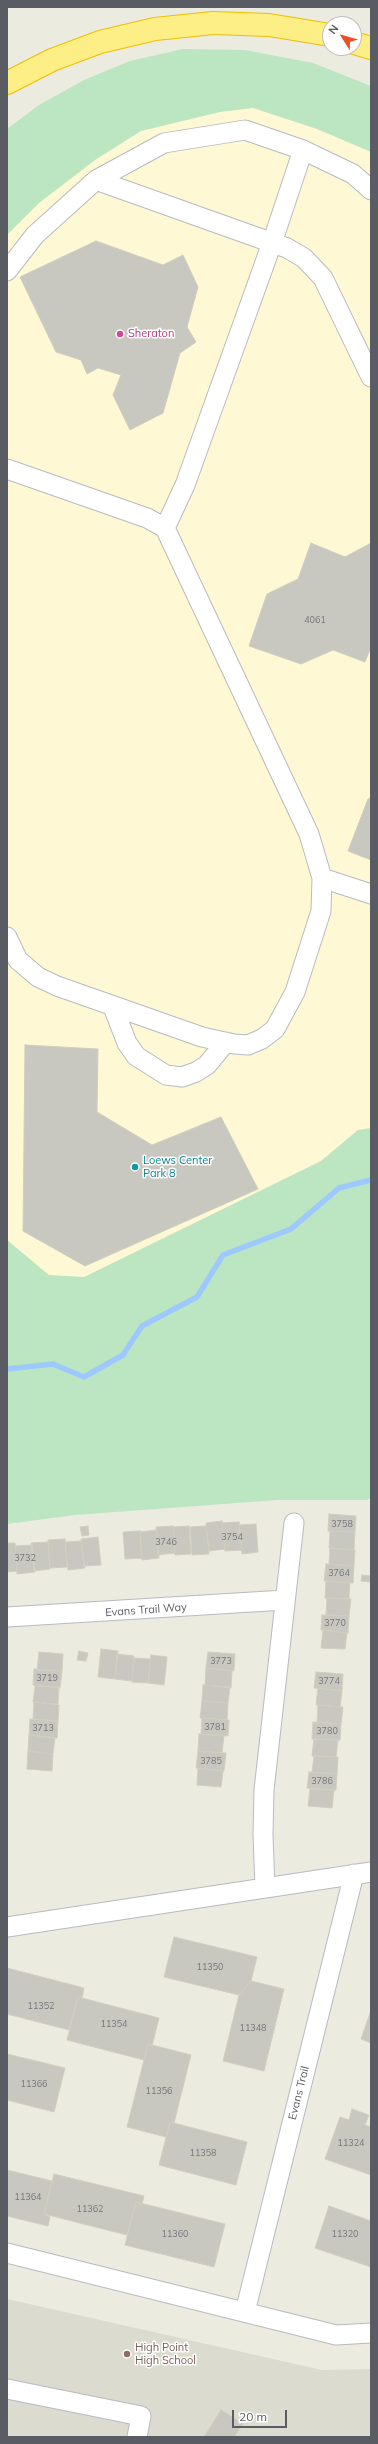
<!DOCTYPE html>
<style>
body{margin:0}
#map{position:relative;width:378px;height:2444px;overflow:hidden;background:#ecebe0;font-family:Mulish,sans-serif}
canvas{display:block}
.frame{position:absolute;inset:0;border:8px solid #595c62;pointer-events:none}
.north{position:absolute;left:322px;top:16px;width:40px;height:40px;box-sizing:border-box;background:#fff;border:1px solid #bdbec0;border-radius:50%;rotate:307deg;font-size:11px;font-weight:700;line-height:16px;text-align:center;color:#595c62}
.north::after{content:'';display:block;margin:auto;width:14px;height:18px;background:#ea4f28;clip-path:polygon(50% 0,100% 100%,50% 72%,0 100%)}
.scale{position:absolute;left:232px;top:2410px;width:55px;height:18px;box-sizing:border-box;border:2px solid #595c62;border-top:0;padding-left:5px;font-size:12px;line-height:14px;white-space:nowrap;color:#595c62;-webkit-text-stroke:3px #fff;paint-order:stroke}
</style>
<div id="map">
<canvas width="378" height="2444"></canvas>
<div class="frame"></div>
<div class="north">N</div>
<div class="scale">20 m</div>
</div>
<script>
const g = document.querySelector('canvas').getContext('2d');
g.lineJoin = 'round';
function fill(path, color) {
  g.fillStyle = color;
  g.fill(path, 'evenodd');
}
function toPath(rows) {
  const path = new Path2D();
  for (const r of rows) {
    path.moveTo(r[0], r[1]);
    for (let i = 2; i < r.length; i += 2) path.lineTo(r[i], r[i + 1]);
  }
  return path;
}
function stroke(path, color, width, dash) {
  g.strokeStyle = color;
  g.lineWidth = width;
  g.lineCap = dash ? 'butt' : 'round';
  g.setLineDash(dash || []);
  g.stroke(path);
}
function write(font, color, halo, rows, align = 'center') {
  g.font = font + ' Mulish,sans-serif';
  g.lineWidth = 3;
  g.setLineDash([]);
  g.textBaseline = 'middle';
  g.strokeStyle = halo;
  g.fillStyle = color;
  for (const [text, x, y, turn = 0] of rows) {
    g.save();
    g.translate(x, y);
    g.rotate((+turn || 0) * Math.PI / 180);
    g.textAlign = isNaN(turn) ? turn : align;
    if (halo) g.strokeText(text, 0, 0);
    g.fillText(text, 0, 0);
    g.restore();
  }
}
fill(toPath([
 [125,82,371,119,371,1240,7,1329,7,150]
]), '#fef9d4');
fill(toPath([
 [7,2299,322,2370,371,2369,371,2437,7,2437]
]), '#dcdbcf');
fill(toPath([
 [183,49,245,50,313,63,371,86,371,152,317,129,253,108,220,112,141,131,95,160,39,203,7,235,7,129,39,105,84,80,130,61],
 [371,1128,371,1498,367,1500,277,1500,75,1515,7,1524,7,1240,49,1275,84,1277,321,1161,358,1130]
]), '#bce5c1');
stroke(toPath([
 [7,1369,53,1364,84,1377,123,1355,142,1326,197,1297,223,1255,291,1229,339,1188,371,1180]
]), '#9ec9ff', 5.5);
const building = toPath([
 [96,241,163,265,183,255,198,287,187,327,196,342,180,353,163,413,130,430,113,395,121,375,98,368,87,374,81,360,56,352,20,277,96,241],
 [311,543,345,557,371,543,371,647,365,662,333,650,301,664,249,646,267,594,298,579,311,543],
 [371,798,371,860,348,851,368,799,371,798],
 [25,1045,98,1049,97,1112,152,1145,221,1117,258,1189,85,1266,23,1231,25,1045],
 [329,1514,356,1516,355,1532,328,1531,329,1514],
 [222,1521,225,1549,209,1551,206,1523,222,1521],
 [239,1522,242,1550,225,1551,222,1523,239,1522],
 [256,1524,258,1552,242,1554,239,1525,256,1524],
 [88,1526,89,1535,82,1536,80,1527,88,1526],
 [173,1526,175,1553,158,1555,156,1527,173,1526],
 [189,1526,191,1554,175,1555,173,1527,189,1526],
 [206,1526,209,1554,192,1555,190,1527,206,1526],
 [156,1530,159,1558,142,1560,140,1532,156,1530],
 [140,1531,142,1558,125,1559,123,1532,140,1531],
 [330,1531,355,1532,354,1550,329,1548,330,1531],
 [98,1537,101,1565,84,1566,81,1539,98,1537],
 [65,1539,67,1567,50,1568,48,1540,65,1539],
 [81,1541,85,1568,68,1570,65,1542,81,1541],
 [48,1542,50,1569,34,1571,31,1543,48,1542],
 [7,1543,15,1543,17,1571,7,1572,7,1543],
 [32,1545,35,1572,17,1574,15,1546,32,1545],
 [330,1548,355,1550,354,1566,329,1564,330,1548],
 [326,1564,354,1566,353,1583,324,1581,326,1564],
 [362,1575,371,1576,370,1582,361,1581,362,1575],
 [326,1581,350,1583,349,1599,325,1598,326,1581],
 [327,1598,351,1599,349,1616,326,1615,327,1598],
 [322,1615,349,1616,348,1633,321,1630,322,1615],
 [323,1630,347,1633,345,1649,321,1648,323,1630],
 [101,1649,118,1651,115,1679,98,1677,101,1649],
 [79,1651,88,1653,86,1661,77,1660,79,1651],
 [39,1652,63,1654,62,1671,37,1670,39,1652],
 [208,1652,235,1654,234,1671,206,1668,208,1652],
 [117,1654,134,1656,132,1681,115,1679,117,1654],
 [151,1655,167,1657,164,1685,148,1683,151,1655],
 [134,1658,150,1659,148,1683,132,1682,134,1658],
 [206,1668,232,1671,231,1688,205,1685,206,1668],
 [34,1669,62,1671,60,1688,33,1685,34,1669],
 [316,1672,343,1674,342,1691,314,1688,316,1672],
 [203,1685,230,1687,228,1703,202,1701,203,1685],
 [35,1686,59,1687,58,1704,33,1702,35,1686],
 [318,1688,342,1691,340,1707,316,1705,318,1688],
 [202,1701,228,1703,227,1720,200,1718,202,1701],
 [34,1702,59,1705,58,1721,33,1719,34,1702],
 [318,1705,343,1707,341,1724,317,1722,318,1705],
 [202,1718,229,1720,228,1736,201,1734,202,1718],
 [30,1719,58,1721,57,1738,29,1735,30,1719],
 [313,1722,341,1724,340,1740,312,1739,313,1722],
 [199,1734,224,1736,222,1753,198,1751,199,1734],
 [29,1735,55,1738,53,1754,28,1751,29,1735],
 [314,1739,338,1740,336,1757,312,1756,314,1739],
 [28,1751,53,1754,52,1771,27,1769,28,1751],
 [198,1751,226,1753,224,1771,196,1768,198,1751],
 [314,1756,338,1757,337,1774,312,1772,314,1756],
 [198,1768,223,1771,221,1787,197,1785,198,1768],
 [309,1772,337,1774,336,1790,307,1788,309,1772],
 [310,1789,334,1790,332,1808,308,1806,310,1789],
 [174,1937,257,1957,251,1981,239,1995,164,1977,174,1937],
 [7,1968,84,1988,82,1998,78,1997,69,2030,7,2014,7,1968],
 [251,1981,284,1989,264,2071,223,2061,239,1995,251,1981],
 [78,1997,159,2018,152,2046,148,2044,144,2060,67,2040,78,1997],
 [371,2010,371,2043,361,2039,371,2010],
 [148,2044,191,2055,174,2123,170,2122,166,2137,127,2127,148,2044],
 [7,2054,65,2068,54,2112,7,2100,7,2054],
 [352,2109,369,2115,365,2125,371,2127,371,2175,325,2159,340,2117,349,2120,352,2109],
 [170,2122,247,2142,236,2185,159,2165,170,2122],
 [7,2170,52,2181,44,2214,50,2217,48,2226,7,2216,7,2170],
 [54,2174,144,2196,142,2204,136,2202,127,2235,44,2214,54,2174],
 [136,2202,225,2224,214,2267,125,2245,136,2202],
 [329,2206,371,2221,371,2267,315,2248,329,2206],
 [221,2410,243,2424,234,2437,204,2437,221,2410]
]);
fill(building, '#c9c8c0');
stroke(building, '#d1cebf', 1);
const minor = toPath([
 [96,180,287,248,304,258,323,278,371,377],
 [7,271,35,235,96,180,164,143,245,130,303,150,353,174,371,190],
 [7,469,147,518,165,528,309,834,322,878,321,911,295,992,275,1029,262,1039,248,1045,234,1044,202,1037,57,986,38,977,18,960,7,937],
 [165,528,185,485,272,243,303,150],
 [322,878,371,894],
 [113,1007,127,1043,136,1056,166,1075,182,1077,196,1072,207,1065,226,1042],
 [7,1617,285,1600],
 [265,1888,263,1834,264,1790,294,1523],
 [7,1927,371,1872],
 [7,2253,336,2335,371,2333],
 [245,2312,354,1874],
 [7,2389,141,2416,137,2437]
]);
const highway = toPath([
 [354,43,371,48],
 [7,83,52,60,100,42,155,29,213,23,269,25,330,35]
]);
stroke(minor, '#b8bac0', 21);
stroke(highway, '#edbf00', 24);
stroke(minor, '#fff', 19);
stroke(highway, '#feee86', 22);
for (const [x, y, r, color] of [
 [120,334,4,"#d1479c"],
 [135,1167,4,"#0f9aa8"],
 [127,2354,4,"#8d6e63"]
]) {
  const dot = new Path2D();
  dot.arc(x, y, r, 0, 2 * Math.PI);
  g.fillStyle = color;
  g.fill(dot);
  stroke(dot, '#fff', 1.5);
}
write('9px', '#75777a', null, [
 ["4061",315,620],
 ["3758",342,1524],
 ["3754",232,1537],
 ["3746",166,1542],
 ["3732",25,1558],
 ["3764",339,1573],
 ["3770",335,1623],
 ["3773",221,1661],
 ["3719",47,1678],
 ["3774",329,1681],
 ["3781",215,1727],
 ["3713",43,1728],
 ["3780",327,1731],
 ["3785",211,1761],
 ["3786",322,1781],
 ["11350",210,1967],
 ["11352",41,2006],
 ["11354",114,2024],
 ["11348",253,2028],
 ["11366",34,2084],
 ["11356",159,2091],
 ["11324",351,2143],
 ["11358",203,2153],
 ["11364",28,2197],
 ["11362",90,2209],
 ["11360",175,2234],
 ["11320",345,2234]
]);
write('11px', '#b23c85', '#fff', [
 ["Sheraton",128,334]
], 'left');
write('11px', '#0d838f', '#fff', [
 ["Loews Center",143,1161],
 ["Park 8",143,1174]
], 'left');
write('11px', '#595c62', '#fff', [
 ["Evans Trail Way",146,1610,-4],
 ["Evans Trail",299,2093,-76]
]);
write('11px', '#785e54', '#fff', [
 ["High Point",135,2348],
 ["High School",135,2361]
], 'left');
</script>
